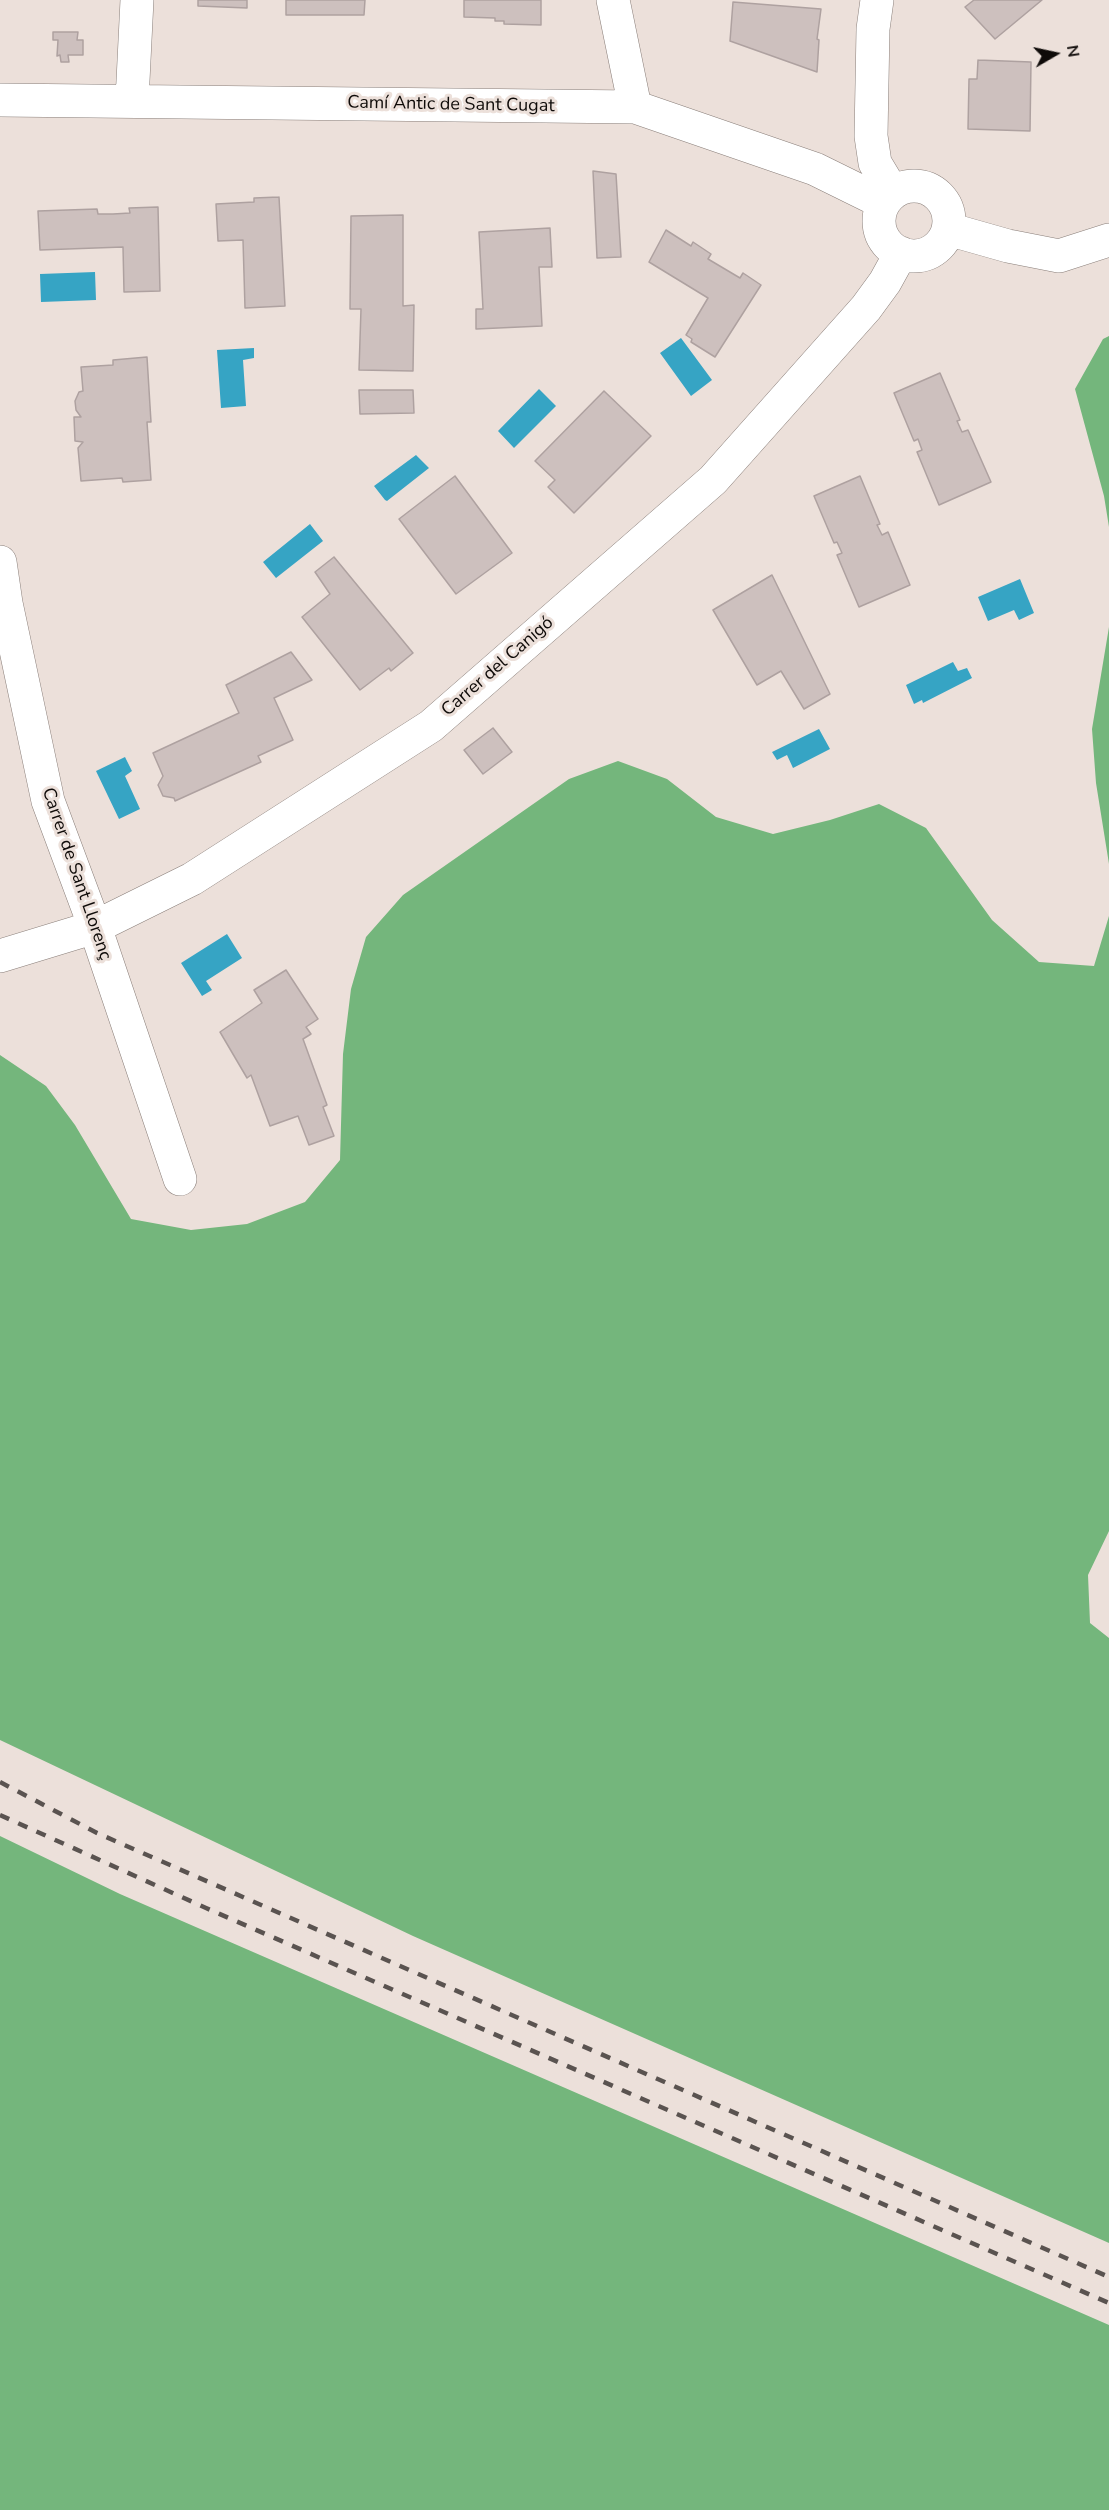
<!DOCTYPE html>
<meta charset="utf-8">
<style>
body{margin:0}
#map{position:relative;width:1109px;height:2510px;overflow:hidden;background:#ece0da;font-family:"Nunito Sans",sans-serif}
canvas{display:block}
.north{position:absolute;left:1025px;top:24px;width:60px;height:60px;-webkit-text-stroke:4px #ece0da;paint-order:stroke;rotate:81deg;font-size:16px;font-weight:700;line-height:24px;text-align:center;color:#0f0b09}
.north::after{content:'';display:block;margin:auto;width:21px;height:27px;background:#0f0b09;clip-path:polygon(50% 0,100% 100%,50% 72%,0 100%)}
</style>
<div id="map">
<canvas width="1109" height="2510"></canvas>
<div class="north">N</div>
</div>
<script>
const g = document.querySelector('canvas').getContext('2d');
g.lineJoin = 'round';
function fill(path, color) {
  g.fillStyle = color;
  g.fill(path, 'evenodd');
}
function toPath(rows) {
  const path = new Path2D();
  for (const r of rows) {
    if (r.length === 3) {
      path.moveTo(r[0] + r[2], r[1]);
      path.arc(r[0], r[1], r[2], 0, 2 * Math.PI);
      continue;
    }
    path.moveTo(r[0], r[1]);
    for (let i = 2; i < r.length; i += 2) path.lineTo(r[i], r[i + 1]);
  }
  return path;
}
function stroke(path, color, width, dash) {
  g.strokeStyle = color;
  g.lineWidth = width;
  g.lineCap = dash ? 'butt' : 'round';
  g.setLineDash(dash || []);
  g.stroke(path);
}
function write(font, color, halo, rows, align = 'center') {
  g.font = font + ' "Nunito Sans",sans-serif';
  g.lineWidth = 6;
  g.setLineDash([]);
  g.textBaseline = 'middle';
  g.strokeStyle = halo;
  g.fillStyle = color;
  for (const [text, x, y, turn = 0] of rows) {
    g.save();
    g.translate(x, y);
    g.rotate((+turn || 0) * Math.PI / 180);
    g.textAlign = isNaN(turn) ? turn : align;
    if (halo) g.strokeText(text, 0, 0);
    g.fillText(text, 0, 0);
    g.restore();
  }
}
fill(toPath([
 [1109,336,1109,527,1104,496,1075,389,1103,339],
 [1109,627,1109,864,1096,783,1092,729],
 [618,761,667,779,716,817,773,834,830,820,879,804,926,828,992,920,1039,962,1094,966,1109,916,1109,1531,1088,1575,1090,1623,1109,1638,1109,2243,413,1936,0,1740,0,1055,46,1086,75,1125,131,1219,191,1230,247,1224,305,1202,340,1160,343,1054,351,989,366,937,403,895,569,779],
 [0,1836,120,1894,1109,2325,1109,2510,0,2510]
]), '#74b67c');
fill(toPath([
 [95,272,96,300,41,302,40,274],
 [681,338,712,380,691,396,660,353],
 [254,348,254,358,243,360,246,406,221,408,217,350],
 [539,389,556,406,514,448,498,431],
 [416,455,429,468,387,501,385,500,374,486],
 [310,524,323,541,276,578,263,562],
 [1020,579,1034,613,1019,620,1014,610,988,621,978,597],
 [953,662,958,671,967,668,972,678,923,703,922,700,914,704,906,685],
 [819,729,830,749,793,768,787,755,777,760,772,752],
 [125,757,132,771,125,776,140,809,119,819,96,771],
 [227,934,242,958,206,981,212,990,202,996,181,963]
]), '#36a4c4');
const building = toPath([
 [198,0,247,0,247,8,198,6,198,0],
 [286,0,365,0,364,15,286,15,286,0],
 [464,0,541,0,541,25,504,24,504,21,495,21,495,18,464,17,464,0],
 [974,0,1042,0,995,39,965,7,974,0],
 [733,2,821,9,817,39,819,40,817,72,730,41,733,2],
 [53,32,78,32,77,40,83,40,83,55,68,55,69,62,61,62,60,55,57,56,58,40,53,40,53,32],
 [978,60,1031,62,1030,131,968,129,969,79,977,79,978,60],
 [593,171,616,174,621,257,597,258,593,171],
 [279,197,285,306,245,308,243,240,218,241,216,204,254,202,254,198,279,197],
 [158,207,160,291,124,292,123,247,40,250,38,211,97,209,98,214,113,214,130,213,129,208,158,207],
 [403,215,403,306,414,305,413,371,359,370,361,309,350,309,351,216,403,215],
 [550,228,552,267,539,267,542,326,476,329,476,309,483,309,479,232,550,228],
 [666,230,691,246,693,242,711,254,708,259,740,278,743,273,761,285,715,357,691,342,692,339,686,335,708,298,649,262,666,230],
 [147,357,151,422,147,422,151,480,123,482,122,478,81,481,78,448,83,442,75,441,74,417,81,417,76,410,75,401,79,392,83,391,81,367,113,365,113,360,147,357],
 [940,373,960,420,957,421,962,432,968,430,991,482,939,505,917,452,922,450,918,439,914,441,894,393,940,373],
 [359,390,413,390,414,413,360,414,359,390],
 [604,391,651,436,574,513,548,487,555,480,535,461,604,391],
 [455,476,512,553,456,594,399,519,455,476],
 [860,476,880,524,877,525,882,535,888,532,910,585,859,607,837,555,842,553,837,542,834,543,814,496,860,476],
 [334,557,413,653,391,671,389,668,360,690,302,617,330,594,315,572,334,557],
 [772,575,830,694,804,709,781,671,757,685,713,610,772,575],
 [291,652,312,680,274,698,293,740,258,756,261,762,175,801,174,798,163,796,158,785,163,776,153,753,239,713,226,685,291,652],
 [493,728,512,752,483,774,464,750,493,728],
 [286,970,318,1019,306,1027,311,1034,303,1039,327,1105,323,1107,334,1136,309,1145,298,1116,270,1126,251,1075,247,1078,220,1032,262,1003,254,990,286,970]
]);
fill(building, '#cdc0be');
stroke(building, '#aea1a0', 1.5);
const minor = toPath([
 [613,0,635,107],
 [877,0,873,29,871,136,875,163,893,193],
 [0,100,635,107,815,169,884,203],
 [132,101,137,0],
 [914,221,35],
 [948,229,1008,246,1059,256,1109,240],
 [0,562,6,603,48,801,95,927,180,1179],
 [0,956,95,927,192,879,431,726,713,480,866,308,885,282,901,253]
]);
stroke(minor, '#897e79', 34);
stroke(minor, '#fff', 33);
stroke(toPath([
 [0,1782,97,1833,1109,2277],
 [0,1815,206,1908,1109,2303]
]), '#5a5350', 4.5, [10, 10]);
write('18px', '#0f0b09', '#ece0da', [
 ["Camí Antic de Sant Cugat",451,105,1],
 ["Carrer del Canigó",498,667,-41],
 ["Carrer de Sant Llorenç",76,874,71]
]);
</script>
